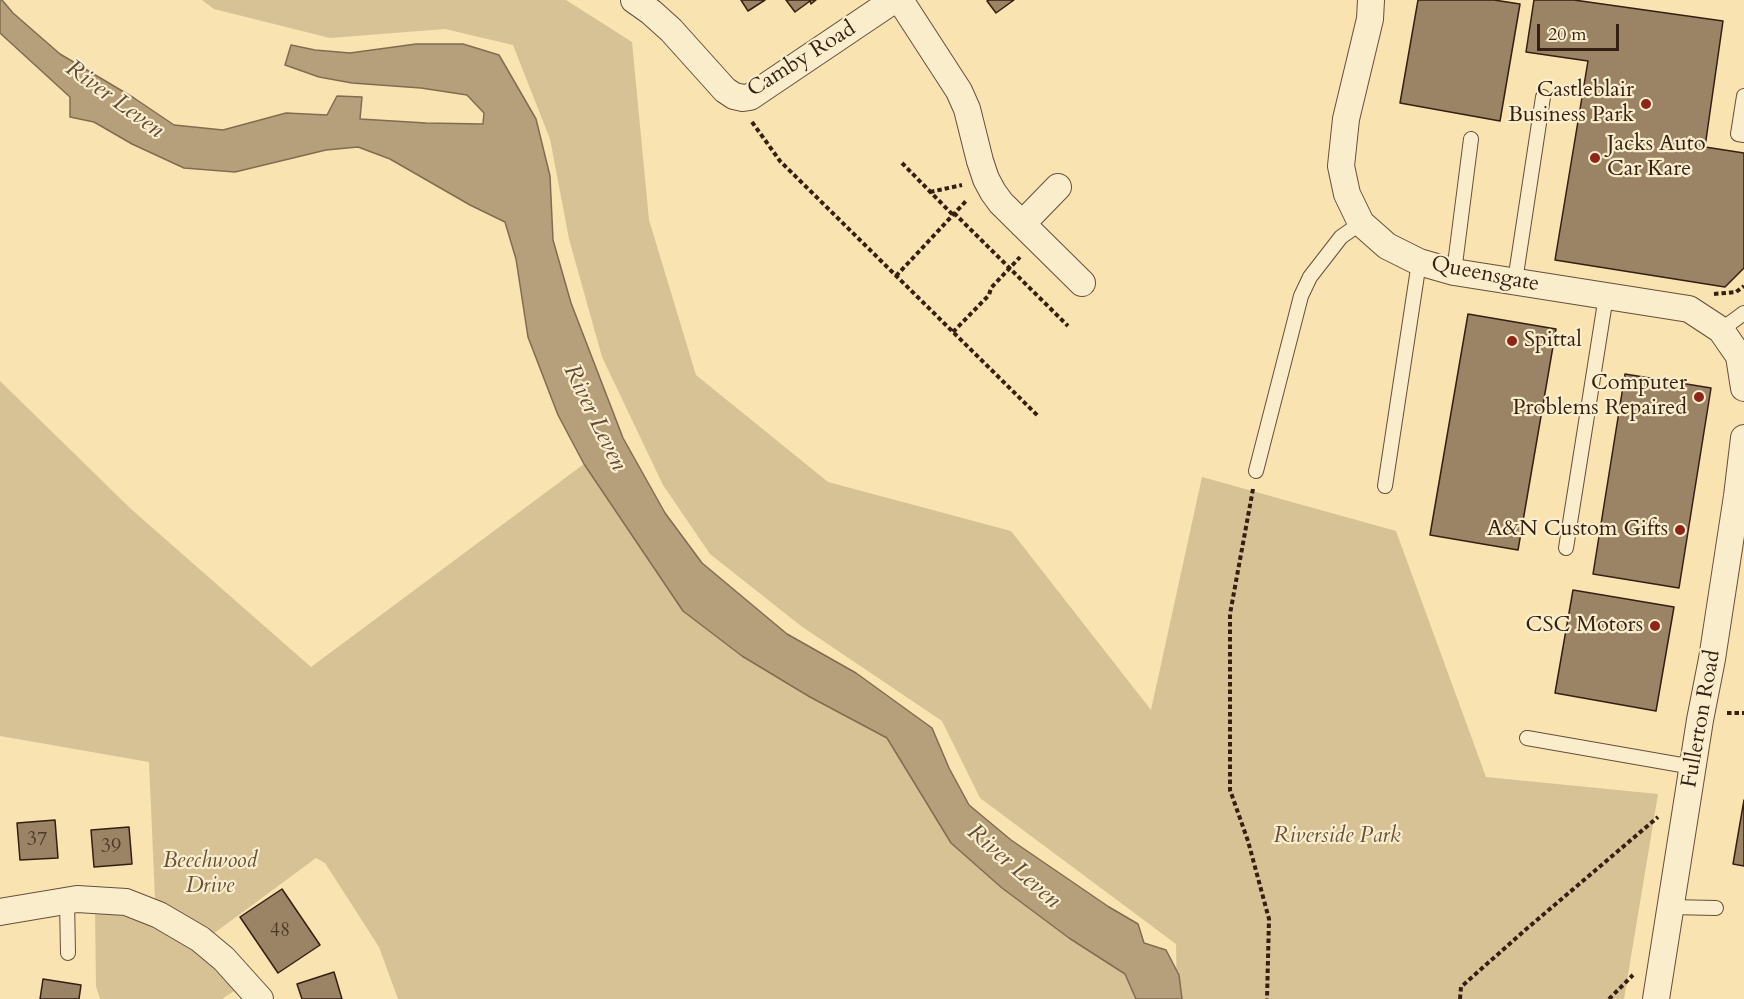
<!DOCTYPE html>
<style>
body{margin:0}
#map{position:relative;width:1744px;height:999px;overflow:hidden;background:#f8e3b1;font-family:Cardo,serif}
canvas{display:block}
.scale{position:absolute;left:1537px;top:24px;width:82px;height:27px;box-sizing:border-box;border:3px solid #351e12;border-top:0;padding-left:8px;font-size:18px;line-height:21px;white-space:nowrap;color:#351e12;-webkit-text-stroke:4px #faedcc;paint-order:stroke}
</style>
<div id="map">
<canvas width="1744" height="999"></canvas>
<div class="scale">20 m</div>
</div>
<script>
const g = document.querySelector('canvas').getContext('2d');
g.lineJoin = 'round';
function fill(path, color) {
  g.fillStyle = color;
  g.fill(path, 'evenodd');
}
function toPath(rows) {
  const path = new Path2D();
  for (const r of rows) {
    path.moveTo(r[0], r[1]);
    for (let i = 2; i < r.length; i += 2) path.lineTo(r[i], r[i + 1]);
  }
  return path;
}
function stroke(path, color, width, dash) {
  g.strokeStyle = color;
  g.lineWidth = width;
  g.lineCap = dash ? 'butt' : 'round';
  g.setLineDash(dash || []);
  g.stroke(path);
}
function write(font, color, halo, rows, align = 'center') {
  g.font = font + ' Cardo,serif';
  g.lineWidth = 4.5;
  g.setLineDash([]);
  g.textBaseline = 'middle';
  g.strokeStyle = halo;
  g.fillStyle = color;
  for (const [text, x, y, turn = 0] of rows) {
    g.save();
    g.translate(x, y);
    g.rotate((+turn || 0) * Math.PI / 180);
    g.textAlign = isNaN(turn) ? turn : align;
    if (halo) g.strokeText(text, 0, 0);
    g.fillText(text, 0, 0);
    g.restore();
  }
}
fill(toPath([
 [202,0,566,0,632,42,649,220,696,375,828,482,1011,531,1151,710,1202,477,1396,531,1486,777,1658,794,1624,999,1177,999,1176,944,980,798,942,721,801,626,710,554,663,485,602,357,569,239,550,139,513,45,445,29,330,38,214,9],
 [0,381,131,509,311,667,584,464,617,514,810,697,887,738,951,843,1002,888,1069,938,1125,974,1136,999,398,999,379,947,325,863,316,858,213,934,155,899,149,762,0,736],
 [95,911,135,918,177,934,211,958,237,989,222,999,100,999,96,986]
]), '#d7c296');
const water = toPath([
 [0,0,2,0,13,13,60,54,134,98,174,125,223,130,286,113,327,115,337,96,362,97,360,119,426,123,483,124,484,113,467,95,421,88,352,83,319,77,285,65,291,45,315,50,350,53,416,44,463,44,499,55,536,119,550,176,553,240,571,303,623,438,665,513,702,563,787,634,856,673,932,728,949,768,969,805,1011,840,1109,907,1138,924,1144,943,1166,950,1179,975,1182,999,1136,999,1125,974,1069,938,1002,888,951,843,887,738,810,697,742,656,683,611,584,464,558,415,528,337,516,259,505,222,470,205,390,159,358,147,326,150,235,172,184,168,132,144,94,122,70,117,70,97,0,33,0,0]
]);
fill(water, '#b6a07b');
stroke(water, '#826c51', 1.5);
const building = toPath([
 [741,0,765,0,748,11,741,0],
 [786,0,816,0,811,4,810,1,795,12,786,0],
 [989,0,1014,0,996,13,987,1,989,0],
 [1418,0,1494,0,1520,4,1500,121,1400,103,1418,0],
 [1534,0,1574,0,1723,21,1705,147,1744,153,1744,268,1725,287,1555,260,1588,61,1526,52,1534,0],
 [1468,314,1556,329,1518,550,1430,535,1468,314],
 [1625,374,1711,388,1679,588,1593,574,1625,374],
 [1573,590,1674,607,1656,711,1555,693,1573,590],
 [1744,800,1744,866,1733,864,1744,800],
 [55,820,58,858,20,860,17,823,55,820],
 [129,827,132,864,94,867,91,830,129,827],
 [282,889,320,945,278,973,240,917,282,889],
 [334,972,342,999,302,999,297,984,334,972],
 [43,979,81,985,79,999,40,999,43,979]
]);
fill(building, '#9a8465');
stroke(building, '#351e12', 1.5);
const service = toPath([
 [1744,96,1738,134,1744,135],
 [1454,272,1471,139],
 [1515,281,1543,97],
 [1721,330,1744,313],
 [1256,471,1301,296,1310,277,1341,237,1361,223],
 [1385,486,1419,262],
 [1566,548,1606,296],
 [1527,738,1693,767],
 [67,901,68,953],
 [1670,907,1716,908]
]);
const minor = toPath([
 [634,0,651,12,671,30,725,90,734,96,743,98,750,97,894,0],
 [900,0,959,91,967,109,980,161,986,179,993,192,1001,203,1082,283],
 [1371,0,1370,19,1346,119,1341,166,1347,194,1361,223,1387,246,1419,262,1454,272,1689,309,1721,330,1739,356,1744,388],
 [1022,224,1058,187],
 [0,912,77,899,126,902,159,915,200,939,224,959,260,999],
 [1656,999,1700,720,1712,659,1737,496,1744,438]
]);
stroke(service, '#664f3a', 16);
stroke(minor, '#664f3a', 28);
stroke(toPath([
 [752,122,780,161,1038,416],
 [902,163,953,215],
 [930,192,962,185],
 [954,213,1068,326],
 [896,276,967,200],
 [1714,294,1736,292,1744,286],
 [953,332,989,295,991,288,1020,257],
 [1253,489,1230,614,1230,790,1248,841,1269,919,1267,999],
 [1727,713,1744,713],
 [1460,999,1461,987,1524,931,1658,817],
 [1609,999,1633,975]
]), '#351e12', 4, [4.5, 3]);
stroke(service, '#faedcc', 14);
stroke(minor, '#faedcc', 26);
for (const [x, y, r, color] of [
 [1646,104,6,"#8f2418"],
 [1595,158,6,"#8f2418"],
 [1512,341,6,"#8f2418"],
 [1699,397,6,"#8f2418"],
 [1680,530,6,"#8f2418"],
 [1655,626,6,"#8f2418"]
]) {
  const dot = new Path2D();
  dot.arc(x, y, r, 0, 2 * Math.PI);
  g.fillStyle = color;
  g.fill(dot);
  stroke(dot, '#faedcc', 2);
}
write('20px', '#4e3827', null, [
 ["37",37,840],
 ["39",111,847],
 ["48",280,931]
]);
write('22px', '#351e12', '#faedcc', [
 ["Camby Road",802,60,-32],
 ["Queensgate",1485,275,11],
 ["Fullerton Road",1702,719,-80]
]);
write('22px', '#351e12', '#faedcc', [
 ["Castleblair",1634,91],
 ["Business Park",1634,116],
 ["Jacks Auto",1607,145,"left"],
 ["Car Kare",1607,170,"left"],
 ["Spittal",1524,341,"left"],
 ["Computer",1687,384],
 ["Problems Repaired",1687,409],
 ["A&N Custom Gifts",1668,530],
 ["CSC Motors",1643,626]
], 'right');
write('italic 22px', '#664f3a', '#faedcc', [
 ["Riverside Park",1337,837],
 ["Beechwood",210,862],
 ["Drive",210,887]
]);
write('italic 24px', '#624c37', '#faedcc', [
 ["River Leven",114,100,36],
 ["River Leven",594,418,64],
 ["River Leven",1013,867,41]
]);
</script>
